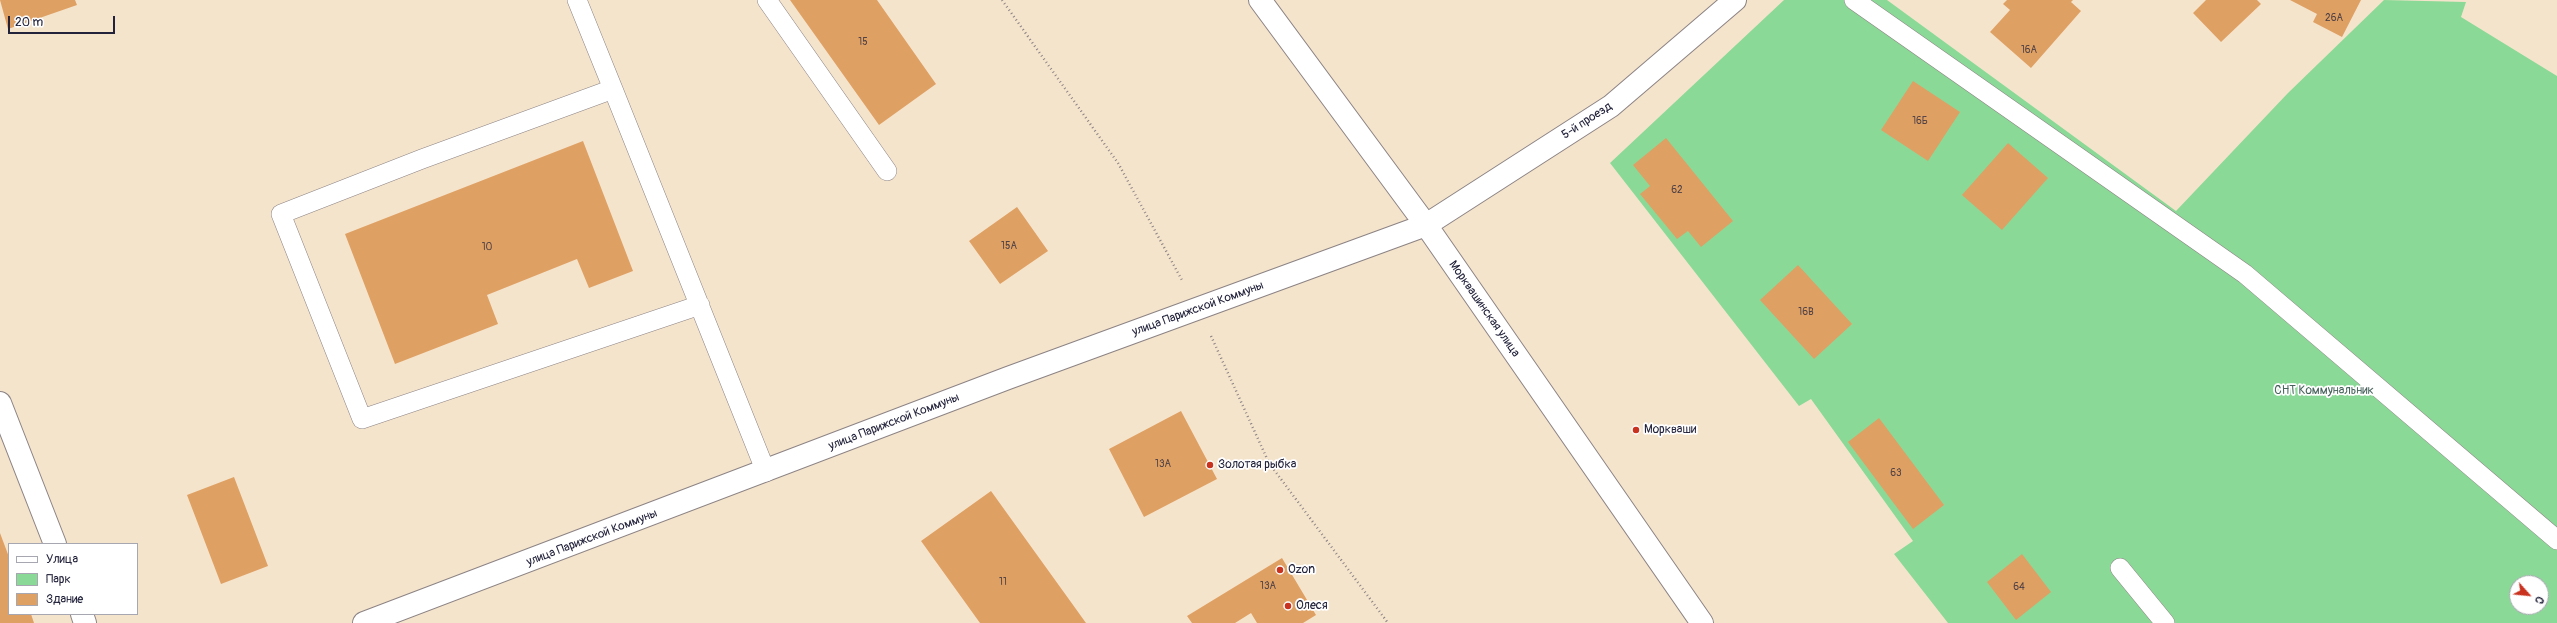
<!DOCTYPE html>
<meta charset="utf-8">
<style>
body{margin:0}
#map{position:relative;width:2557px;height:623px;overflow:hidden;background:#f5e4cc;font-family:Pangolin,sans-serif}
canvas{display:block}
.legend{position:absolute;left:8px;top:543px;width:130px;height:72px;box-sizing:border-box;background:#fff;border:1px solid #a7a7b1;margin:0;padding:5px 7px;list-style:none;font-size:12px;color:#22223b}
.legend li{display:flex;align-items:center;gap:8px;height:20px}
.legend b{width:20px;border:1px solid #a7a7b1}
.north{position:absolute;left:2509px;top:575px;width:40px;height:40px;box-sizing:border-box;background:#fff;border:1px solid #a7a7b1;border-radius:50%;rotate:117deg;font-size:11px;font-weight:700;line-height:16px;text-align:center;color:#22223b}
.north::after{content:'';display:block;margin:auto;width:14px;height:18px;background:#c8321e;clip-path:polygon(50% 0,100% 100%,50% 72%,0 100%)}
.scale{position:absolute;left:8px;top:16px;width:107px;height:18px;box-sizing:border-box;border:2px solid #22223b;border-top:0;padding-left:5px;font-size:12px;line-height:14px;white-space:nowrap;color:#22223b;-webkit-text-stroke:3px #fff;paint-order:stroke}
</style>
<div id="map">
<canvas width="2557" height="623"></canvas>
<ul class="legend">
<li><b style="height:5px;background:#fff"></b>Улица</li>
<li><b style="height:11px;background:#8bd997"></b>Парк</li>
<li><b style="height:11px;background:#dfa064"></b>Здание</li>
</ul>
<div class="north">С</div>
<div class="scale">20 m</div>
</div>
<script>
const g = document.querySelector('canvas').getContext('2d');
g.lineJoin = 'round';
function fill(path, color) {
  g.fillStyle = color;
  g.fill(path, 'evenodd');
}
function toPath(rows) {
  const path = new Path2D();
  for (const r of rows) {
    path.moveTo(r[0], r[1]);
    for (let i = 2; i < r.length; i += 2) path.lineTo(r[i], r[i + 1]);
  }
  return path;
}
function stroke(path, color, width, dash) {
  g.strokeStyle = color;
  g.lineWidth = width;
  g.lineCap = dash ? 'butt' : 'round';
  g.setLineDash(dash || []);
  g.stroke(path);
}
function write(font, color, halo, rows, align = 'center') {
  g.font = font + ' Pangolin,sans-serif';
  g.lineWidth = 3.5;
  g.setLineDash([]);
  g.textBaseline = 'middle';
  g.strokeStyle = halo;
  g.fillStyle = color;
  for (const [text, x, y, turn = 0] of rows) {
    g.save();
    g.translate(x, y);
    g.rotate((+turn || 0) * Math.PI / 180);
    g.textAlign = isNaN(turn) ? turn : align;
    if (halo) g.strokeText(text, 0, 0);
    g.fillText(text, 0, 0);
    g.restore();
  }
}
fill(toPath([
 [1784,0,1887,0,2176,211,2288,93,2384,0,2466,2,2461,17,2557,76,2557,623,1948,623,1894,554,1913,541,1811,399,1799,406,1610,163],
 [2517,583,2541,583,2541,607,2517,607]
]), '#8bd997');
fill(toPath([
 [0,0,75,0,77,5,8,29],
 [790,0,877,0,936,84,879,125],
 [2007,0,2073,0,2071,2,2081,11,2031,68,1990,32,2010,10,2003,4],
 [2206,0,2257,0,2261,4,2221,42,2193,13],
 [2290,0,2361,0,2342,37,2313,22,2317,14],
 [1913,81,1960,112,1928,161,1881,130],
 [1666,138,1733,221,1701,247,1688,231,1677,239,1640,194,1650,186,1633,165],
 [583,141,633,271,589,288,577,259,487,295,498,324,395,364,345,234],
 [2008,143,2048,178,2002,230,1962,195],
 [1017,207,1048,251,1000,284,969,241],
 [1798,265,1852,324,1814,359,1760,300],
 [1181,411,1217,479,1144,517,1109,449],
 [1879,418,1944,505,1913,529,1848,442],
 [234,477,268,566,221,584,187,495],
 [991,491,1086,623,980,623,921,541],
 [0,533,9,557,9,614,31,614,34,623,0,623],
 [2022,554,2051,592,2016,620,1987,582],
 [1282,558,1316,615,1303,623,1257,623,1251,613,1235,623,1192,623,1187,616]
]), '#dfa064');
const lane = toPath([
 [577,0,613,89,422,159,281,214,362,419,700,305],
 [767,0,887,171],
 [1854,0,2245,274,2557,540],
 [613,89,766,472],
 [2120,568,2165,623]
]);
const street = toPath([
 [1260,0,1426,225,1702,623],
 [0,403,55,544],
 [82,614,85,623],
 [364,623,1008,378,1426,225,1611,106,1735,0]
]);
stroke(lane, '#8c8384', 20);
stroke(street, '#8c8384', 24);
stroke(toPath([
 [1002,0,1118,163,1183,282],
 [1211,336,1269,463,1388,623]
]), '#8c8384', 2.5, [1, 3]);
stroke(lane, '#fff', 19);
stroke(street, '#fff', 22);
for (const [x, y, r, color] of [
 [1636,430,4,"#c8321e"],
 [1210,465,4,"#c8321e"],
 [1280,570,4,"#c8321e"],
 [1288,606,4,"#c8321e"]
]) {
  const dot = new Path2D();
  dot.arc(x, y, r, 0, 2 * Math.PI);
  g.fillStyle = color;
  g.fill(dot);
  stroke(dot, '#fff', 1.5);
}
write('10px', '#514245', null, [
 ["26А",2334,18],
 ["15",863,42],
 ["16А",2029,50],
 ["16Б",1920,121],
 ["62",1677,190],
 ["15А",1009,246],
 ["10",487,247],
 ["16В",1806,312],
 ["13А",1163,464],
 ["63",1896,473],
 ["11",1003,582],
 ["13А",1268,586],
 ["64",2019,587]
]);
write('12px', '#22223b', '#fff', [
 ["5-й проезд",1587,121,-33],
 ["улица Парижской Коммуны",1198,309,-20],
 ["Морквашинская улица",1484,309,55],
 ["улица Парижской Коммуны",894,422,-21],
 ["улица Парижской Коммуны",592,538,-21]
]);
write('12px', '#47625b', '#fff', [
 ["СНТ Коммунальник",2324,391]
]);
write('12px', '#22223b', '#fff', [
 ["Моркваши",1644,430],
 ["Золотая рыбка",1218,465],
 ["Ozon",1288,570],
 ["Олеся",1296,606]
], 'left');
</script>
